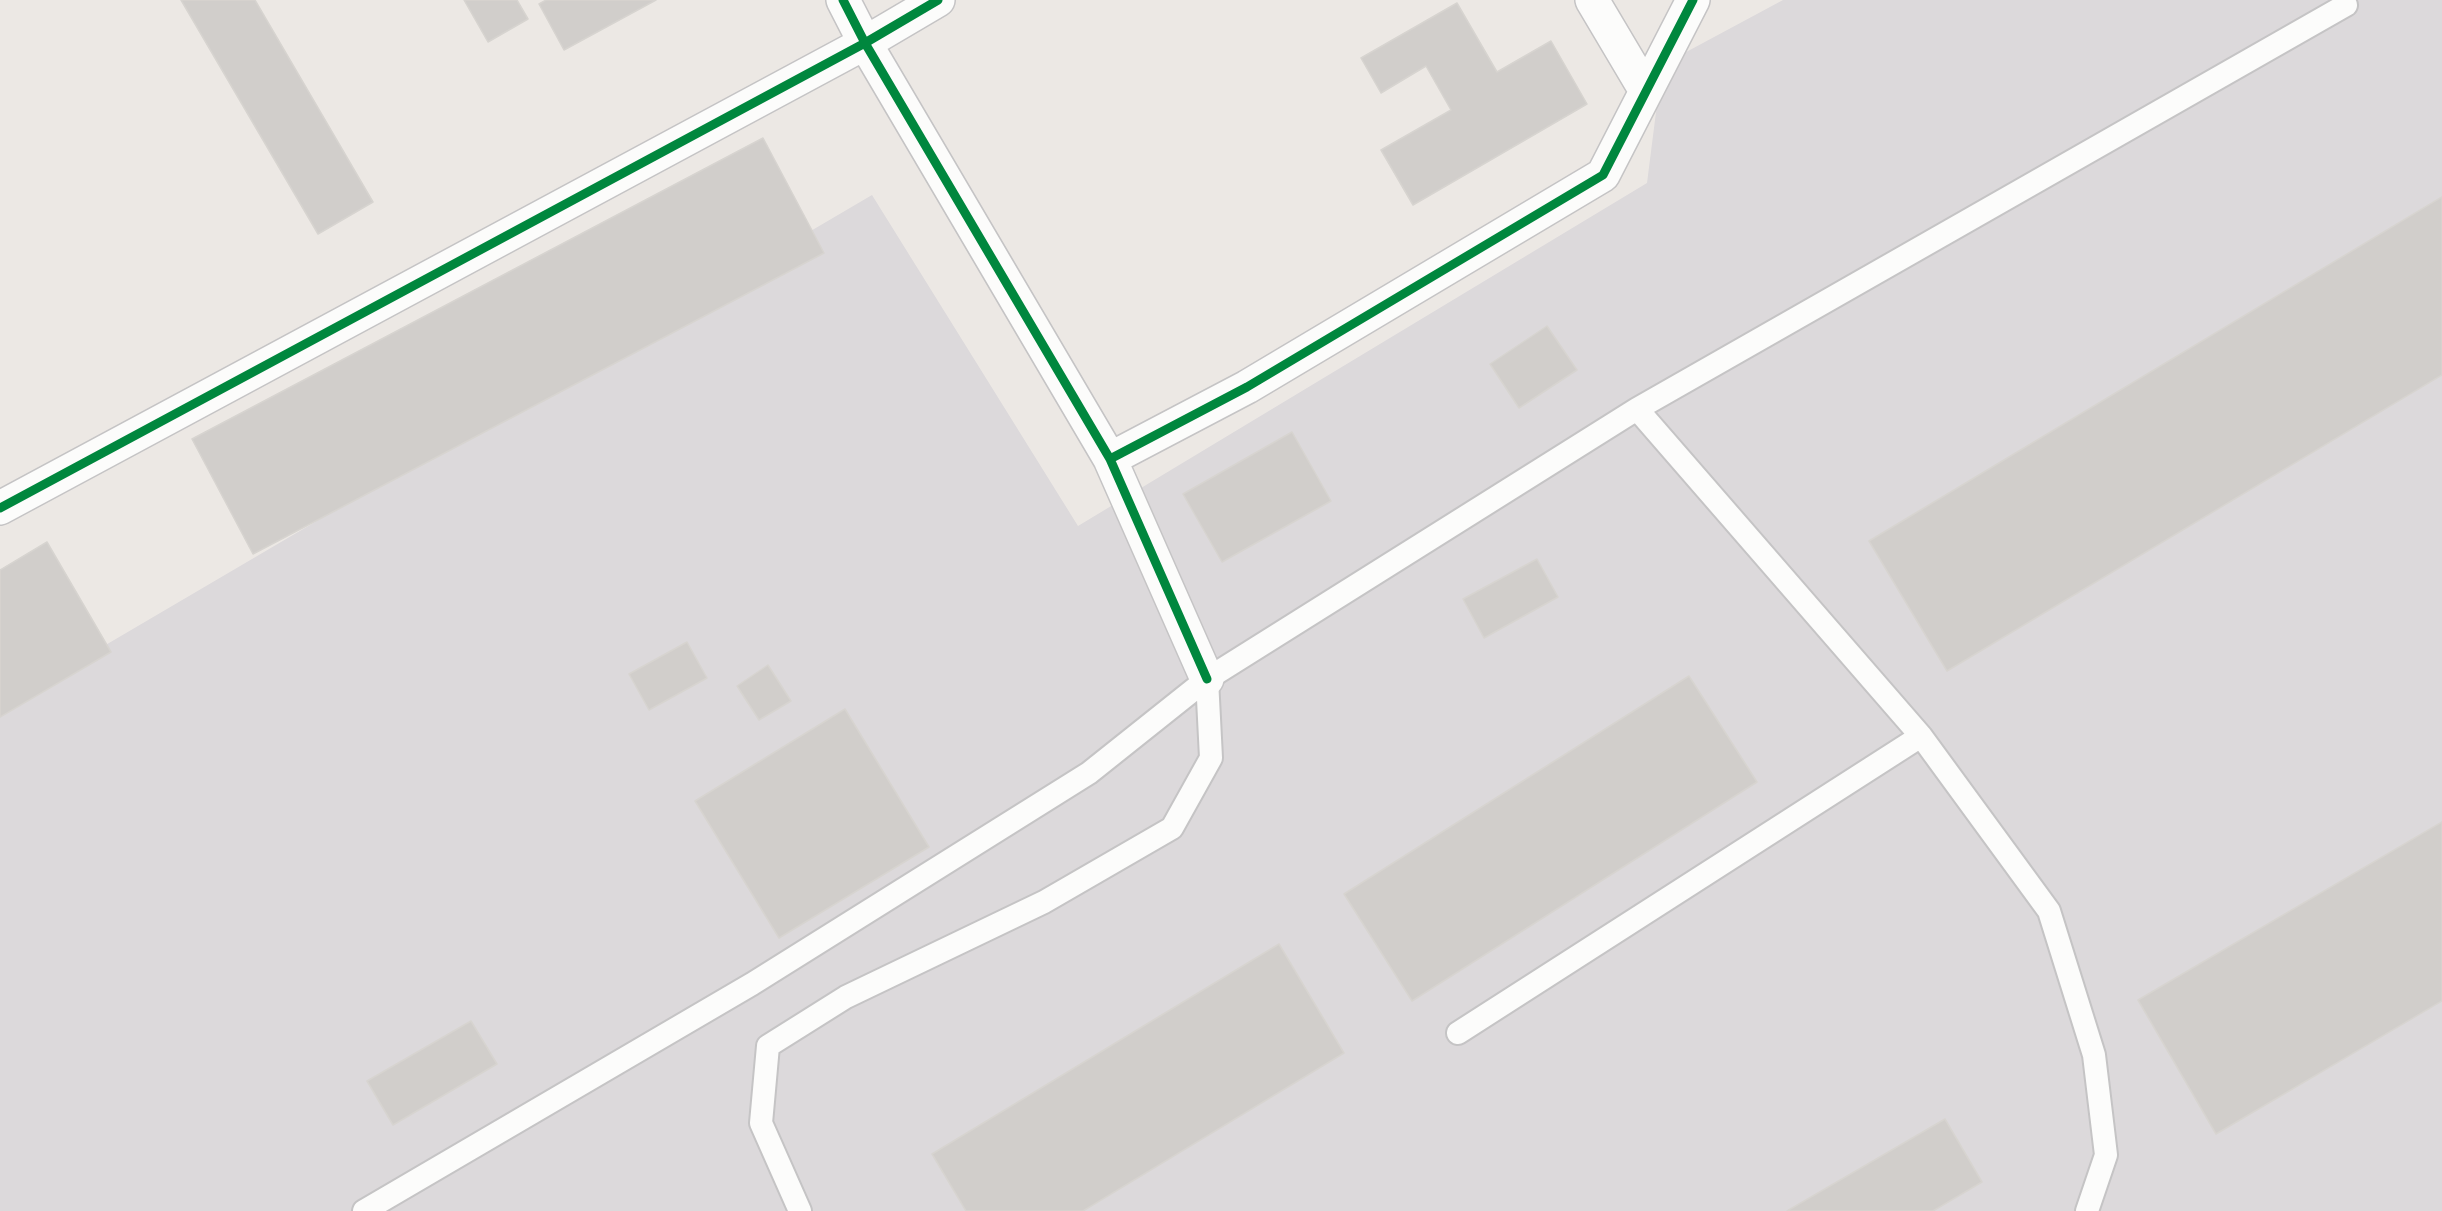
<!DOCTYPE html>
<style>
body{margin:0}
canvas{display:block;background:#ece8e4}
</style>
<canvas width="2442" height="1211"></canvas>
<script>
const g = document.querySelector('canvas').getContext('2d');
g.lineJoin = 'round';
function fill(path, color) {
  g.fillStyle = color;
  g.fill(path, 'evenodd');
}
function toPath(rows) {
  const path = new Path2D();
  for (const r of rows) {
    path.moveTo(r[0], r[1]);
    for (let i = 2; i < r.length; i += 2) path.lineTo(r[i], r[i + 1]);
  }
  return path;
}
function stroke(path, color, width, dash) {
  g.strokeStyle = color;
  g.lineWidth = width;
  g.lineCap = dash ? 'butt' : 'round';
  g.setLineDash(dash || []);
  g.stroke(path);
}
fill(toPath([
 [1783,0,2442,0,2442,1211,0,1211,0,707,872,195,1078,526,1647,183,1662,65]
]), '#dcd9db');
const building = toPath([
 [181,0,255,0,373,202,318,234,181,0],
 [464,0,517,0,528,19,488,42,464,0],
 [546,0,656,0,564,50,539,4,546,0],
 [1457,3,1497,72,1551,41,1587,104,1413,205,1381,150,1451,110,1426,66,1381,93,1361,58,1457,3],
 [763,138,824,253,253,554,192,439,763,138],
 [2442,197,2442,375,1947,671,1869,541,2442,197],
 [1547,326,1577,370,1519,408,1490,364,1547,326],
 [1292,432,1331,501,1222,562,1183,494,1292,432],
 [47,542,111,652,0,717,0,570,47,542],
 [1537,559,1558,597,1484,638,1463,599,1537,559],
 [687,642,707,678,649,710,629,674,687,642],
 [768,665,791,701,759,720,737,686,768,665],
 [1689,676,1757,782,1412,1001,1344,894,1689,676],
 [845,709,929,847,779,938,695,801,845,709],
 [2442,822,2442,1001,2216,1134,2138,1000,2442,822],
 [1279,944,1344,1053,1083,1211,966,1211,932,1154,1279,944],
 [471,1021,497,1064,393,1125,367,1081,471,1021],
 [1945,1119,1982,1182,1933,1211,1787,1211,1945,1119]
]);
fill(building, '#d1cecb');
stroke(building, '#d7d4d0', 1.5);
const service = toPath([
 [1637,409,1921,736,2049,911,2094,1055,2106,1155,2087,1211],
 [1458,1033,1921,736],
 [364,1211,752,984,1089,773,1207,679,1637,409,2346,5],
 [800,1211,761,1123,768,1046,846,997,1044,902,1172,828,1211,758,1207,679]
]);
const minor = toPath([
 [843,0,865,43,1110,459,1207,679],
 [1592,0,1646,91],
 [1110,459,1247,387,1603,175,1693,0],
 [0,508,865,43,938,0]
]);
stroke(service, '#c5c4c5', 26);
stroke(minor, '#c5c4c5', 36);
stroke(service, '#fcfcfb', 22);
stroke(minor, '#fcfcfb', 33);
stroke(toPath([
 [843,0,865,43,1110,459,1207,679],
 [1110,459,1247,387,1603,175,1693,0],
 [0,508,865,43,938,0]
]), '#00873e', 9);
</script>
